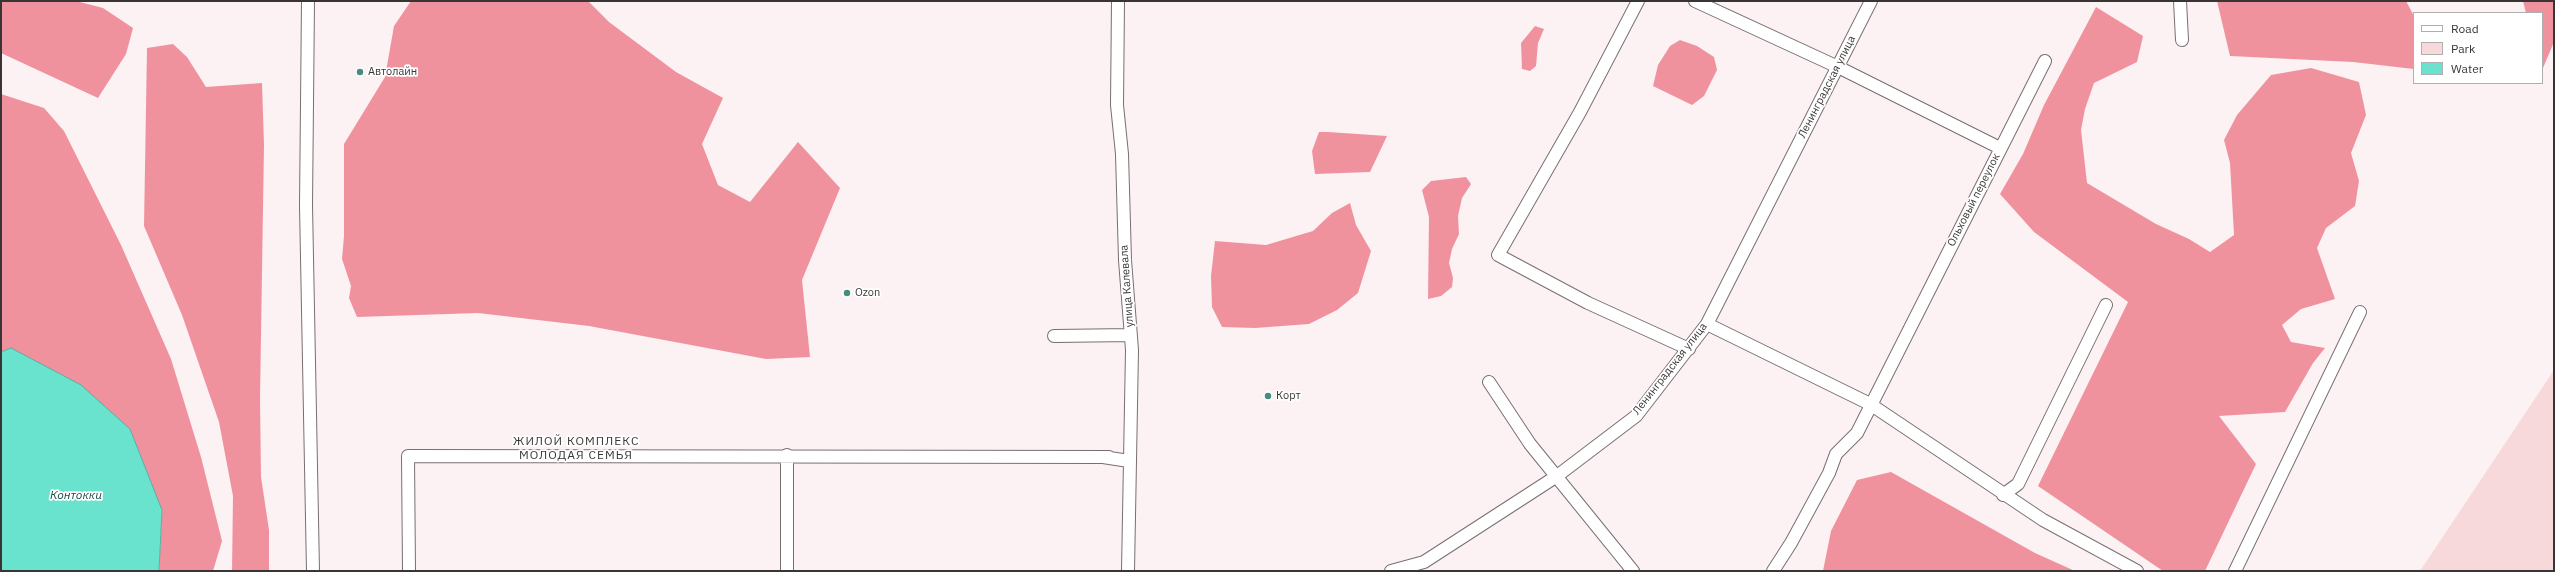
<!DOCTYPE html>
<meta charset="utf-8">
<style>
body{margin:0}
#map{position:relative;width:2555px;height:572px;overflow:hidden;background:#fcf2f3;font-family:"IBM Plex Sans",sans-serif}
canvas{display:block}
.frame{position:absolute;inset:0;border:2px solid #393535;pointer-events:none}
.legend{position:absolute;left:2413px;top:12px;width:130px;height:72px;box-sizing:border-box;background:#fff;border:1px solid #b0aeae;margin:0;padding:5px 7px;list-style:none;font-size:12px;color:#393535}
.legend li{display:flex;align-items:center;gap:8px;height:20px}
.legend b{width:20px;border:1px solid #b0aeae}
</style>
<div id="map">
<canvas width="2555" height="572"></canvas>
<div class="frame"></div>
<ul class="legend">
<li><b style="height:5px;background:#fff"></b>Road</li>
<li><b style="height:11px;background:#f7d8db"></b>Park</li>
<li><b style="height:11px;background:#69e3ce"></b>Water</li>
</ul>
</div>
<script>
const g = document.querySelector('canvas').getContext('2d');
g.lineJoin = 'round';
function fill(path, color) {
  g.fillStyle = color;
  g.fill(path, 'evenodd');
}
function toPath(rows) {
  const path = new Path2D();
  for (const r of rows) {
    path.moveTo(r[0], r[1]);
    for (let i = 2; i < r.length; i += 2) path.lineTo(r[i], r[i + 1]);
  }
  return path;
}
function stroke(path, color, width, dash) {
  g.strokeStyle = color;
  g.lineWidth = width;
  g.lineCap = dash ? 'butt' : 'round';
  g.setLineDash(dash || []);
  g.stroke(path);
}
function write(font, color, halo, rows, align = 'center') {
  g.font = font + ' "IBM Plex Sans",sans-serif';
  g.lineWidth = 3.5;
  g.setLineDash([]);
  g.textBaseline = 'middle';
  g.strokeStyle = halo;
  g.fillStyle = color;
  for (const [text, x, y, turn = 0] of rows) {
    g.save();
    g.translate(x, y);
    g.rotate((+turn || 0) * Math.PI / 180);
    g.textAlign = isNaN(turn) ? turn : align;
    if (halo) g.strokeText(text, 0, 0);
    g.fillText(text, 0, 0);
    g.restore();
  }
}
fill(toPath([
 [2554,370,2554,571,2420,571]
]), '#f7d8db');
fill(toPath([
 [1,1,76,1,103,8,133,28,126,54,98,98,1,53],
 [411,1,588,1,609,22,676,72,723,98,702,144,718,185,750,202,798,142,840,188,802,280,810,357,766,359,589,326,478,313,357,317,349,298,351,286,342,259,344,236,344,144,385,77,394,26],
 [2217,1,2406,1,2414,16,2414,69,2353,62,2230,56],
 [2523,1,2554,1,2554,42,2543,68,2542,13,2526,13],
 [2096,7,2143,36,2137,62,2094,83,2085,109,2081,130,2087,183,2156,224,2189,239,2210,252,2234,235,2230,163,2224,140,2237,115,2271,75,2311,68,2359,82,2366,115,2351,153,2359,181,2355,206,2326,228,2317,248,2335,299,2301,309,2282,325,2291,342,2325,348,2313,363,2285,412,2219,416,2256,464,2205,571,2163,571,2038,486,2128,302,2034,232,2000,194,2023,154,2044,105],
 [1535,26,1544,29,1538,43,1536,66,1530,71,1522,69,1521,43],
 [1680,40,1697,46,1714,57,1717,70,1704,96,1692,105,1653,86,1658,65,1670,46],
 [173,44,187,57,206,87,262,83,264,145,260,398,261,477,269,530,269,571,232,571,233,496,219,422,182,315,144,226,147,48],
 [1,94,44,108,64,131,121,245,171,359,201,457,222,541,213,571,159,571,162,510,11,348,1,352],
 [1319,132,1328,132,1387,136,1370,172,1315,174,1312,151],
 [1466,177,1471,184,1462,198,1458,216,1459,234,1452,249,1449,263,1453,278,1452,287,1441,296,1428,299,1429,217,1422,190,1431,181],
 [1350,203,1356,225,1371,251,1358,293,1337,310,1309,324,1255,328,1222,327,1212,307,1211,276,1215,241,1266,245,1313,231,1332,213],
 [1891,472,2035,553,2075,571,1823,571,1831,531,1857,480]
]), '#f0929e');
const water = toPath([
 [11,348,81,385,130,429,162,510,159,571,1,571,1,352,11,348]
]);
fill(water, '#69e3ce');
stroke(water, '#5bafa0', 1);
const minor = toPath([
 [308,1,306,205,313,571],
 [1118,1,1117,105,1122,154,1125,260,1132,350,1128,571],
 [1638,1,1580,112,1498,255,1588,303,1689,349],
 [1695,1,1838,67,2000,148],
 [2180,1,2182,40],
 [1707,324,1870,404,2043,520,2137,571],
 [1054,336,1131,335],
 [1489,382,1530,444,1633,571],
 [787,455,787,571],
 [1103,457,1129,461],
 [2003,495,2018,484,2106,305],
 [409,571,408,456,1109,457],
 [1391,571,1424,562,1557,476,1636,416,1707,324,1871,1],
 [1773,571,1791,543,1829,473,1836,454,1857,433,2045,61],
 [2235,571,2360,312]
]);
stroke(minor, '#787070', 14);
stroke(minor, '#fff', 12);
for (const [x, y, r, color] of [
 [360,72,4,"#488b7f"],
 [847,293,4,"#488b7f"],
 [1268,396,4,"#488b7f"]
]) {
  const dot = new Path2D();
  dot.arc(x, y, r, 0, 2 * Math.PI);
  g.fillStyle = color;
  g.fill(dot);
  stroke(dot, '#fff', 1.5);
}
write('11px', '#393535', '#fff', [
 ["Автолайн",368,72],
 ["Ozon",855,293],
 ["Корт",1276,396]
], 'left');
write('11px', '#393535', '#fff', [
 ["Ленинградская улица",1827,87,-63],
 ["Ольховый переулок",1974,200,-63],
 ["улица Калевала",1127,286,-94],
 ["Ленинградская улица",1670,369,-52]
]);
g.letterSpacing = '1px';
write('12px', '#393535', '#fff', [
 ["ЖИЛОЙ КОМПЛЕКС",576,442],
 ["МОЛОДАЯ СЕМЬЯ",576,456]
]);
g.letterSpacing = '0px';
write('italic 12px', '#154b42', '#fff', [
 ["Контокки",76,496]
]);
</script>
